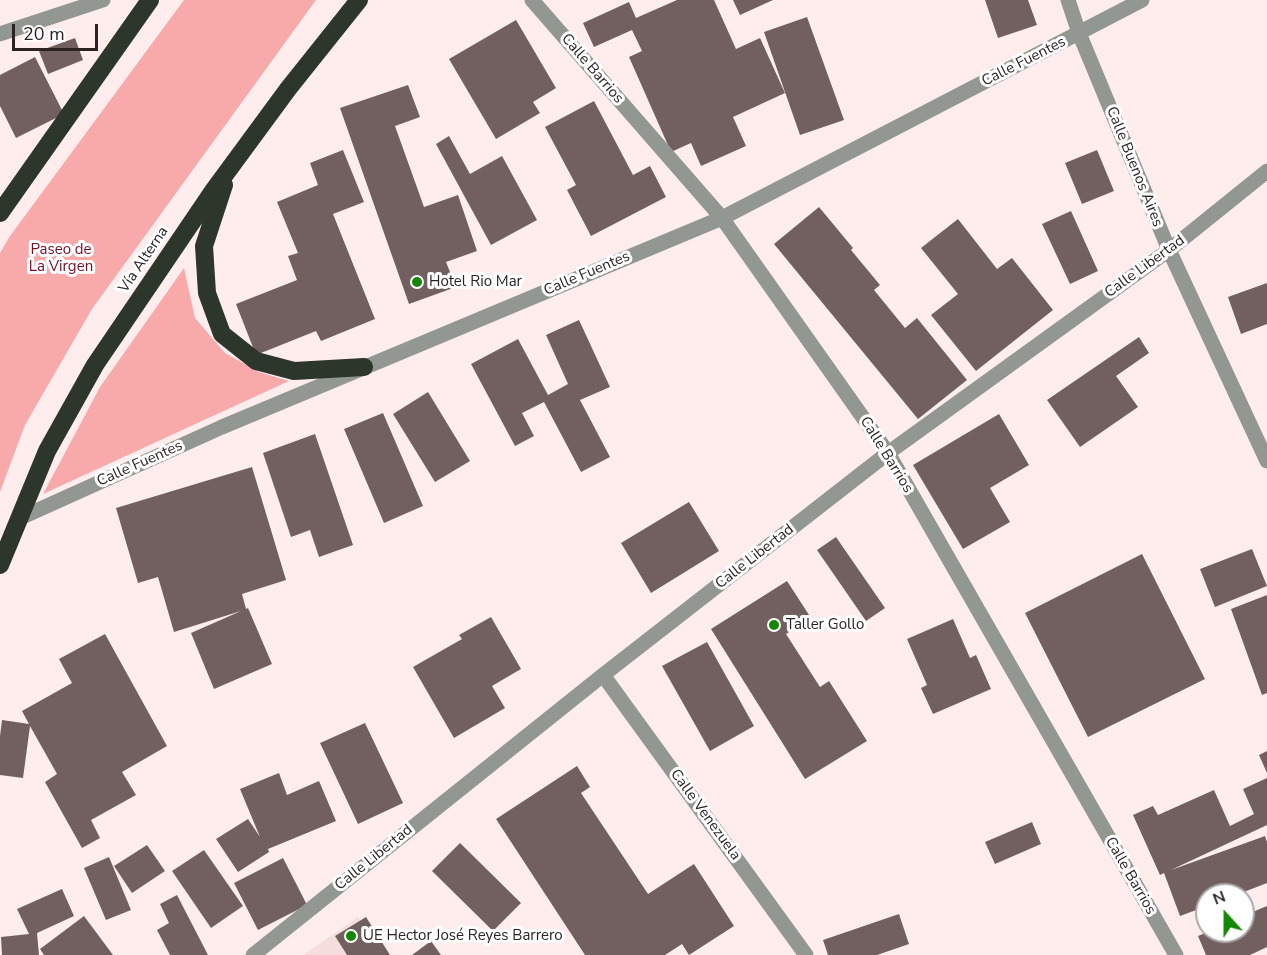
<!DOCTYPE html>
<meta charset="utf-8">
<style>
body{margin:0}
#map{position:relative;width:1267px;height:955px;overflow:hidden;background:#ffeded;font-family:"Nunito Sans",sans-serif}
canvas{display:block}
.north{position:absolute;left:1195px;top:883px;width:60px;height:60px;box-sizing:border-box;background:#fff;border:2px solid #aaa7a7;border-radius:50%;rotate:339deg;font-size:16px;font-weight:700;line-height:24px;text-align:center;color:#2b2323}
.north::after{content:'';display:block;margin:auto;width:21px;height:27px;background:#148705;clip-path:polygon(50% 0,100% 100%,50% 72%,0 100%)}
.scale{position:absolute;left:12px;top:24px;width:86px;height:27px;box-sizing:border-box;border:3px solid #2b2323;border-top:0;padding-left:8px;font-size:18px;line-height:21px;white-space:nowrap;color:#2b2323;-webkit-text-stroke:4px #fff;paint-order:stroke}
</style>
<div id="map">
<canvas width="1267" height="955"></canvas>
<div class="north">N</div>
<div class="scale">20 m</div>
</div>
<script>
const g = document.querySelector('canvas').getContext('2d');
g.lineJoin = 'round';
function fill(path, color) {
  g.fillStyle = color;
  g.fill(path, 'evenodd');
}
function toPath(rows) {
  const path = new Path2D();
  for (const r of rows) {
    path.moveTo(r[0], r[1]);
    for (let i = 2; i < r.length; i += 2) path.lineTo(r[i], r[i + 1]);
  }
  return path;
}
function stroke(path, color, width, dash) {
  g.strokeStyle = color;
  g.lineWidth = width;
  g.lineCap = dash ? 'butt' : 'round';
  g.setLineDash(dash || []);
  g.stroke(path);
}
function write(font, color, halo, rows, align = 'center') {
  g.font = font + ' "Nunito Sans",sans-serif';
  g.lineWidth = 6;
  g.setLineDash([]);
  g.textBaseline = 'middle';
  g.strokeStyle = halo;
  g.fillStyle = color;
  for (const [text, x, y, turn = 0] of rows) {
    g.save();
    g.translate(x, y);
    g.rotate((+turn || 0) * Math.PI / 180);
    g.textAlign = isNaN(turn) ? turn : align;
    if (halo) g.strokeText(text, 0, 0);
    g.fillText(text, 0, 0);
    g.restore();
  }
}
fill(toPath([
 [358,917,385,955,303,955]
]), '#f7dede');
fill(toPath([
 [184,0,316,0,92,309,25,425,0,492,0,253,10,236],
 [184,268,195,318,225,353,259,372,289,381,43,494,100,387]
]), '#f8aaab');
fill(toPath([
 [677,0,714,0,736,49,760,38,785,93,733,117,746,146,701,166,691,143,671,152,629,57,642,51,632,30,594,47,583,23,629,2,636,18],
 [733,0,773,0,740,15],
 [985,0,1028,0,1037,25,998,38],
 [807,17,844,120,800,135,764,32],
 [516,20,556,88,533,102,540,113,496,139,449,59],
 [75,38,83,60,48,74,39,51],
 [35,57,64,114,16,138,0,106,0,75],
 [408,85,420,117,395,126,424,207,458,195,477,251,446,262,456,287,409,304,340,108],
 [594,101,633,175,650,166,666,197,591,236,567,190,576,185,545,127],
 [449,136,470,174,502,156,537,220,491,245,436,144],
 [343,150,364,202,333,214,375,319,321,341,316,331,256,355,236,304,297,280,288,256,298,253,277,202,318,185,310,163],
 [1097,150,1114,191,1082,204,1065,163],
 [819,207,853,248,851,250,880,285,874,290,905,328,917,318,967,380,918,419,774,244],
 [1071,211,1098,271,1070,284,1042,224],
 [958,219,997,269,1012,258,1053,310,976,371,931,315,958,294,921,248],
 [1267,283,1267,324,1241,334,1228,297],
 [579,320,610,387,580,400,610,457,581,472,544,402,522,413,534,436,515,446,471,364,518,339,548,395,568,384,546,335],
 [1139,337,1149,353,1116,376,1138,407,1080,447,1047,400],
 [428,392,470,461,435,482,393,414],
 [383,413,423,506,384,523,344,429],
 [999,414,1029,465,990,488,1010,522,963,549,913,465],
 [315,434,353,545,319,557,310,530,291,537,263,453],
 [252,467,286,580,242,594,246,609,248,608,272,664,214,689,191,633,241,611,174,632,158,577,138,583,116,508],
 [689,502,719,551,651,593,621,543],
 [836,537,885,608,866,621,817,550],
 [1252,549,1267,586,1215,607,1200,569],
 [1142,554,1205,679,1088,737,1025,613],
 [787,581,811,618,786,634,820,687,829,681,867,741,805,779,711,629],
 [1267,595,1267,693,1262,695,1231,609],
 [491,617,521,669,492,686,505,708,454,738,413,667,462,639,459,635],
 [953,619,970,658,976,655,991,689,933,714,921,688,927,685,907,639],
 [105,634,167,746,122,772,136,795,91,820,100,838,82,848,45,782,57,774,30,726,23,778,0,775,0,736,2,720,29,724,22,711,72,683,59,659],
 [707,642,754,726,710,751,662,666],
 [365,723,403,803,358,824,320,743],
 [1267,751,1267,773,1259,755],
 [577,766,590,787,581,793,648,894,694,864,734,926,689,955,682,944,665,955,585,955,496,819],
 [279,773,287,795,319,781,336,821,268,849,269,852,238,872,216,839,248,819,260,837,240,789],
 [1267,778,1267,825,1171,870,1265,836,1267,842,1267,883,1236,895,1207,895,1207,906,1180,916,1164,873,1160,875,1133,815,1153,806,1158,815,1214,790,1230,826,1254,814,1243,789],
 [1032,822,1041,844,995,864,985,842],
 [460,843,521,903,493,931,432,871],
 [147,845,165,871,132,893,114,866],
 [204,850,243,906,211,928,172,871],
 [109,857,131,910,106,920,84,868],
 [283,858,307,905,258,930,234,883],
 [62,889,74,916,37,933,39,955,2,955,1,937,29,934,17,909],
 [177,895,208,955,170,955,157,930,169,923,160,904],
 [1267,906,1267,947,1250,955,1206,955,1198,936,1210,931,1243,931,1243,916],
 [899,914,909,944,877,955,828,955,823,940],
 [84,916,113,955,44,955,40,949],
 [366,917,390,955,347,955,335,936],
 [431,941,441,955,412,955]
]), '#726060');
stroke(toPath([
 [532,0,722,218,888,453,1176,955],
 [1068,0,1079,33,1169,250,1267,461],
 [0,34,103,0],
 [18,519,222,427,722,218,1142,0],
 [603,675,806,955],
 [253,955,603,675,888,453,1169,250,1267,171]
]), '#929891', 15);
stroke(toPath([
 [224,185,204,246,207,293,222,334,256,361,294,371,364,367],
 [0,213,150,0],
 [0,565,47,451,95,365,213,191,288,89,359,0]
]), '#2c362b', 18);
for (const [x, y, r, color] of [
 [417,282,6,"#148705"],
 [774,625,6,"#148705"],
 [351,936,6,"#148705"]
]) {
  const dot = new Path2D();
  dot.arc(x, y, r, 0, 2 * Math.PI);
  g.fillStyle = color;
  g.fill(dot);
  stroke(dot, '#fff', 2);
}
write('15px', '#2b2323', '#fff', [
 ["Calle Fuentes",1024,62,-27],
 ["Calle Barrios",592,69,49],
 ["Calle Buenos Aires",1134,167,68],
 ["Vía Alterna",144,260,-56],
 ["Calle Libertad",1145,267,-36],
 ["Calle Fuentes",587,274,-23],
 ["Calle Barrios",886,455,58],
 ["Calle Fuentes",140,464,-24],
 ["Calle Libertad",755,557,-38],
 ["Calle Venezuela",705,815,54],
 ["Calle Libertad",374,858,-39],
 ["Calle Barrios",1130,876,60]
]);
write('15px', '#7c0d22', '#fff', [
 ["Paseo de",61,250],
 ["La Virgen",61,267]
]);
write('15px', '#2b2323', '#fff', [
 ["Hotel Rio Mar",429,282],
 ["Taller Gollo",786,625],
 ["UE Hector José Reyes Barrero",363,936]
], 'left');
</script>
